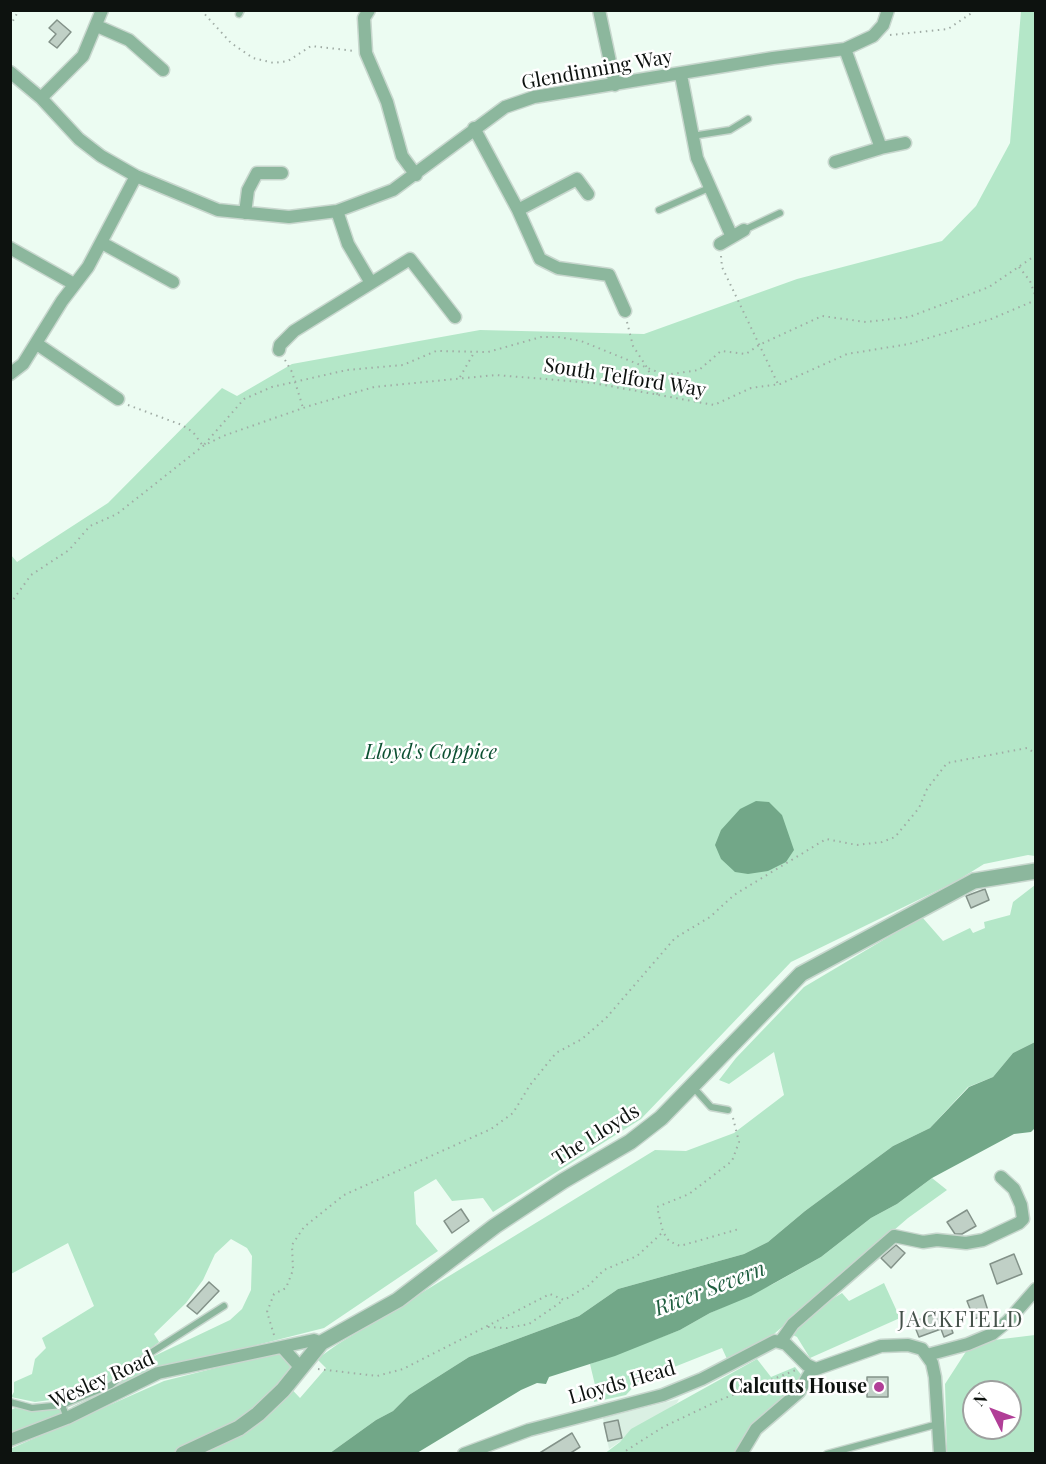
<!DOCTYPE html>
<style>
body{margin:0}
#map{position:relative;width:1046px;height:1464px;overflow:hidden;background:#ecfcf2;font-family:"Playfair Display",serif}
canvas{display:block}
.frame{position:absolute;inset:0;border:12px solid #0d120f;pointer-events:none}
.north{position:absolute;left:962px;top:1380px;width:60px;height:60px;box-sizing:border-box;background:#fff;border:2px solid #9ea09f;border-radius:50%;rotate:312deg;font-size:16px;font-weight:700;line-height:24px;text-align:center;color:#0d120f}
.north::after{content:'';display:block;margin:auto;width:21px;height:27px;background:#b13e97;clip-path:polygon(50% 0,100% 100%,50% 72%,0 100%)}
</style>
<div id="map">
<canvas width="1046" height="1464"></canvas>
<div class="frame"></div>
<div class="north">N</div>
</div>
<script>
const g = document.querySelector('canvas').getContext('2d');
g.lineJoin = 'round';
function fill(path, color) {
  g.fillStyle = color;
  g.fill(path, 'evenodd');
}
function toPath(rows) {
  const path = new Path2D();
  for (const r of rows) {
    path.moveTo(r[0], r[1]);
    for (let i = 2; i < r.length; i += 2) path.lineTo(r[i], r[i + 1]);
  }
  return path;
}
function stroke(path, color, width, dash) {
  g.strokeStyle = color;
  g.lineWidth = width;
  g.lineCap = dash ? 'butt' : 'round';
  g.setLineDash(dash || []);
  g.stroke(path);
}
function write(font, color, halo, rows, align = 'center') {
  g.font = font + ' "Playfair Display",serif';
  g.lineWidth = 5;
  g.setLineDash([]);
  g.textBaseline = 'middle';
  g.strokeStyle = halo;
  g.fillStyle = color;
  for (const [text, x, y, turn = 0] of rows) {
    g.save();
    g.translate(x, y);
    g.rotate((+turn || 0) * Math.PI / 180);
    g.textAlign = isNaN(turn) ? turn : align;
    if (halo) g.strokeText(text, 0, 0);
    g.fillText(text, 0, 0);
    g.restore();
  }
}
fill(toPath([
 [679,1399,677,1403,609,1449,603,1418]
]), '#daf0e3');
fill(toPath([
 [1021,11,1035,11,1035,856,1028,855,984,864,955,882,791,962,641,1119,493,1212,483,1198,452,1201,436,1179,414,1192,416,1224,438,1251,324,1328,178,1365,72,1412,72,1407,119,1384,148,1359,230,1320,242,1309,251,1290,252,1256,247,1248,231,1239,215,1254,203,1280,186,1303,154,1334,159,1342,108,1382,57,1399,35,1402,11,1397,14,1392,14,1382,32,1374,35,1359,46,1348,42,1338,94,1306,68,1243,11,1274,11,555,17,562,108,503,222,388,237,396,292,364,480,330,644,334,797,279,942,241,976,206,1010,143],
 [1035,885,1035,1042,1013,1053,993,1077,968,1087,930,1128,893,1146,805,1211,768,1242,744,1254,618,1289,579,1316,469,1357,409,1395,393,1411,376,1420,330,1453,11,1454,10,1449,164,1381,279,1352,294,1367,284,1381,300,1398,326,1368,317,1359,338,1344,655,1150,686,1151,734,1133,784,1095,774,1052,729,1084,719,1080,736,1058,804,987,922,917,943,941,970,928,973,933,985,928,984,922,1010,915,1013,902],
 [932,1178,947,1190,908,1218,774,1334,727,1359,722,1348,639,1381,626,1395,594,1402,595,1385,590,1364,680,1330,710,1313,773,1284,821,1257,871,1218,897,1204],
 [884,1283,900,1318,810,1358,797,1337,791,1334,816,1309,842,1293,849,1301],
 [1035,1335,1035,1453,947,1453,945,1384,967,1350,994,1340],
 [974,1392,1010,1392,1010,1428,974,1428],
 [757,1359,771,1377,795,1367,803,1377,797,1390,755,1425,735,1453,604,1454,620,1442,631,1429],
 [15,1408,34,1411,60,1408,63,1415,11,1435,11,1410]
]), '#b4e7c8');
fill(toPath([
 [756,801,769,802,782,815,794,850,786,862,768,871,748,874,735,872,721,859,715,845,721,830,740,809],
 [1035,1042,1035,1128,1031,1132,1014,1134,932,1178,897,1204,871,1218,821,1257,751,1296,710,1313,680,1330,615,1356,549,1377,546,1384,537,1383,521,1390,417,1453,330,1453,376,1420,393,1411,409,1395,469,1357,579,1316,618,1289,744,1254,768,1242,805,1211,893,1146,930,1128,969,1087,993,1077,1013,1053]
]), '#72a788');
const building = toPath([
 [57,20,71,32,57,48,49,42,56,34,49,28,57,20],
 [985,889,989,900,971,908,966,896,985,889],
 [461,1209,469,1221,452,1233,444,1221,461,1209],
 [967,1210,976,1226,962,1234,955,1234,947,1222,967,1210],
 [896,1245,905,1253,891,1268,881,1258,896,1245],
 [1014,1254,1022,1274,997,1284,990,1264,1014,1254],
 [209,1282,219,1291,197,1314,187,1306,209,1282],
 [983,1295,989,1314,974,1319,967,1301,983,1295],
 [945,1310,953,1333,944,1337,941,1329,919,1337,913,1322,945,1310],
 [867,1377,888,1377,888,1397,867,1397,867,1377],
 [618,1420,622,1438,608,1441,604,1423,618,1420],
 [572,1433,580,1447,569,1454,538,1454,572,1433]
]);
fill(building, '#c0d0c6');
stroke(building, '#839289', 1.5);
const service = toPath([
 [239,14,241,10],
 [692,136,730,130,748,119],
 [659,210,709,188],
 [744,230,780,213],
 [693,1087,711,1107,728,1110],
 [10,1402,32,1408,62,1405,67,1418],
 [62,1405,111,1385,152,1352,224,1306],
 [827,1454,938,1424]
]);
const minor = toPath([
 [369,10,364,18,366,53,387,102,402,156,416,175],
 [599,10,615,85],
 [97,26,129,40,163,70],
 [845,49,881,148,905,143],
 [10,72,41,98,79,139,101,156,136,176,218,210,289,217,337,211,393,190,505,107,534,97,773,58,845,49,873,36,883,25,888,10],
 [681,75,697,158,732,237],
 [41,98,83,56,102,10],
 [474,128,518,210,540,259,558,268,609,275,625,311],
 [835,162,881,148],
 [518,210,577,179,588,194],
 [337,211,348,244,371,283],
 [245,213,248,190,257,173,282,173],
 [102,243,173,282],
 [720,244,744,230],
 [10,248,74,284],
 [37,344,118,399],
 [279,350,280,345,294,331,410,259,455,317],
 [10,374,23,364,62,301,88,267,136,176],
 [781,1341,793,1324,894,1236,923,1242,937,1240,966,1243,983,1240,1019,1223,1023,1219,1021,1205,1014,1189,1001,1177],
 [282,1347,300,1367],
 [927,1355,968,1344,992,1334,1008,1321,1036,1289],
 [10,1440,67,1418,158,1373,314,1340,321,1343],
 [464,1454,529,1430,663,1395,702,1379,775,1341,786,1344,807,1365,816,1369,881,1346,908,1345,922,1349,932,1363,935,1377,940,1454],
 [741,1454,756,1429,799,1392,813,1368]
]);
const tertiary = toPath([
 [183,1454,239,1428,258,1414,283,1390,321,1343,398,1300,495,1226,563,1181,630,1142,661,1118,801,974,974,881,1036,871]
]);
stroke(service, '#c8d7ce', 9);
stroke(minor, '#c8d7ce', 15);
stroke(tertiary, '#c8d7ce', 18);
stroke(toPath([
 [201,10,231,43,253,58,274,63,288,61,311,46,355,51],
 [10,26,19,10],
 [890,35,948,29,976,10],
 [721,256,722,267,778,384],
 [1019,267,1030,281,1036,298],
 [627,322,633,346,648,369,658,396],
 [285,360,292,372,303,408],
 [460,377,475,351],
 [128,405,182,425,193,432,203,446,244,399,272,387,347,370,403,365,436,351,488,352,541,337,558,337,581,341,665,375,699,370,721,351,746,354,759,345,822,316,866,322,909,317,989,287,1036,255],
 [10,604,31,575,69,550,90,526,117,514,203,446,223,436,309,406,374,387,496,375,593,383,714,405,751,388,780,384,847,354,909,344,991,319,1036,300],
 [733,1118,739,1142,732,1161,689,1194,657,1207,663,1232,669,1241,680,1246,739,1229],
 [488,1327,507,1328,529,1324,564,1300],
 [274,1335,267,1312,274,1294,286,1288,293,1270,292,1245,304,1227,344,1195,491,1129,513,1113,530,1085,556,1053,582,1039,607,1017,675,938,710,917,734,895,826,839,857,845,882,842,895,837,919,808,927,789,947,763,1027,748,1036,754],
 [318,1369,377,1376,403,1369,550,1294,564,1300,588,1286,604,1270,637,1256,663,1232],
 [621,1454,663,1427,720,1400,796,1370]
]), '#a0aca5', 2, [1.5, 4.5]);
stroke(service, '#8cb79d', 6);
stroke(minor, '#8cb79d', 12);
stroke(tertiary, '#8cb79d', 15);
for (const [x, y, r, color] of [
 [879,1387,6,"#b13e97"]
]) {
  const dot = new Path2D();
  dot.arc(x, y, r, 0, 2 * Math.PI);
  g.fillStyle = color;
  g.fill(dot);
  stroke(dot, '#fff', 2);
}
write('20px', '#0d120f', '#fff', [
 ["Glendinning Way",597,70,-10],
 ["South Telford Way",625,378,9],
 ["The Lloyds",596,1135,-32],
 ["Wesley Road",102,1380,-24],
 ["Lloyds Head",622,1383,-16]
]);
write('italic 20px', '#0d5032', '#fff', [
 ["Lloyd's Coppice",431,753]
]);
write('bold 20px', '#0d120f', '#fff', [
 ["Calcutts House",867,1387]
], 'right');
write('italic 21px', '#205f40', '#fff', [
 ["River Severn",710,1289,-21]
]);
g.letterSpacing = '1.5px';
write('22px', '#45524a', '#fff', [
 ["JACKFIELD",961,1320]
]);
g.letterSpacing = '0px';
</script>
